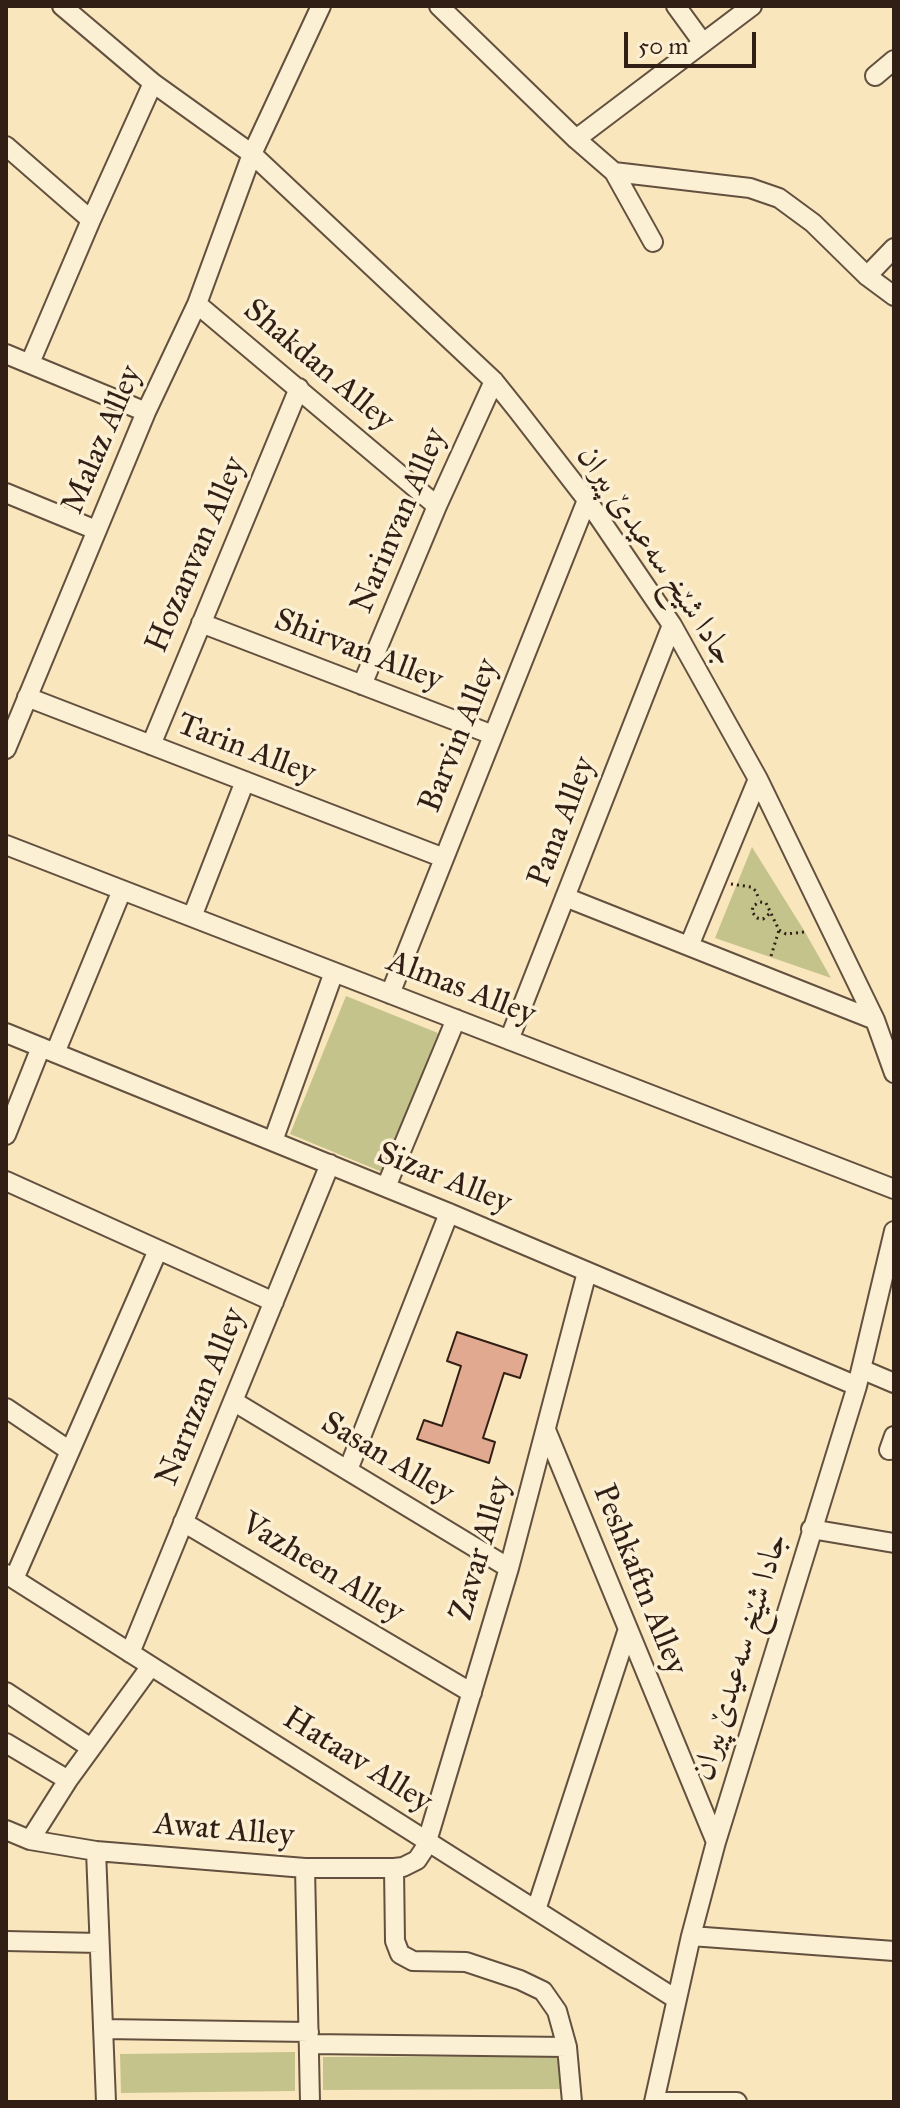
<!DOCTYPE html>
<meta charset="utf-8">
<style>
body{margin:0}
#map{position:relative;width:900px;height:2108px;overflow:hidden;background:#f9e6bd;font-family:"IM FELL Great Primer",serif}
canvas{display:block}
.frame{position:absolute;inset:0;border:8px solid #311e15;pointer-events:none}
.scale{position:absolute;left:624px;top:32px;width:132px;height:36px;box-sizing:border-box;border:4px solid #311e15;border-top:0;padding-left:10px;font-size:24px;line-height:28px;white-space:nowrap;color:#311e15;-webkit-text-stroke:6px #fbefd4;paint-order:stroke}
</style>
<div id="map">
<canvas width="900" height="2108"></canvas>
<div class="frame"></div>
<div class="scale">50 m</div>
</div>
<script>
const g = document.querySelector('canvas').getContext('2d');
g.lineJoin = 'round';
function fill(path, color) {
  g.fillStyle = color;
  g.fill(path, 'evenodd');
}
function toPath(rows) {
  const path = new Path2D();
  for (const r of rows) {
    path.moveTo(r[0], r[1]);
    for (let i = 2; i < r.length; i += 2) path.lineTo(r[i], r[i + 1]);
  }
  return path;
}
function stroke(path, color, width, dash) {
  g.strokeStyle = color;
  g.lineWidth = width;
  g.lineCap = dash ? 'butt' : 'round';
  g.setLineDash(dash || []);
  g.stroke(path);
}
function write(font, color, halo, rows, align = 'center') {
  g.font = font + ' "IM FELL Great Primer",Amiri,serif';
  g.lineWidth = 7;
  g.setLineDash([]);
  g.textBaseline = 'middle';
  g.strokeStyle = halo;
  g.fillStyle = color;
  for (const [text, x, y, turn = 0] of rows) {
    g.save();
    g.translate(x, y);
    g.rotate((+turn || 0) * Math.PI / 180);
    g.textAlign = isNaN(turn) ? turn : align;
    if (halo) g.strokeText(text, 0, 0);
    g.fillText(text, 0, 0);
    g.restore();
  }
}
fill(toPath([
 [752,847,805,932,831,978,715,938],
 [346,996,438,1033,382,1172,290,1134],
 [295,2052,295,2091,121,2093,120,2054],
 [562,2056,562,2089,323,2090,323,2057]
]), '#c5c38c');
const building = toPath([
 [457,1332,527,1355,520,1378,504,1373,483,1438,495,1442,489,1463,417,1439,424,1420,442,1426,461,1366,447,1361,457,1332]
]);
fill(building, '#e1a98f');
stroke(building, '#311e15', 2);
const minor = toPath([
 [62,6,153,83,252,154,494,381,518,411,587,500,672,625,758,779,875,1020,894,1073],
 [439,6,576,139,614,172,653,242],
 [676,6,703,43],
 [875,76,894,60],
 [576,139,752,6],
 [6,146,91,220],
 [614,172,750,188,779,198,813,223,867,276,894,296],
 [867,276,894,248],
 [197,304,437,506],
 [6,354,146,412],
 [30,363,91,220,153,83],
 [6,493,96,530],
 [201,623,493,735],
 [362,685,437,506,494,381],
 [27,697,444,858],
 [151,745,299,388],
 [6,749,146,412,197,304,252,154,321,6],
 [6,845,894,1189],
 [565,897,875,1020],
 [192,917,245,781],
 [689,946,758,779],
 [390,994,587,500],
 [6,1033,449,1213,857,1386],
 [509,1040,672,625],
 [55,1053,122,890],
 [6,1135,41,1047],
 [273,1141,334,972],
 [6,1181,274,1302],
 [386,1187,456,1019],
 [861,1369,894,1383],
 [233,1401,509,1568],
 [6,1408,70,1451],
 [546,1430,716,1842],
 [889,1450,894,1436],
 [348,1470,449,1213],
 [183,1522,472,1693],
 [811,1529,894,1543],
 [6,1574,676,1999],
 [14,1579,158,1250],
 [130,1653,330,1164],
 [6,1692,91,1748],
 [6,1743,68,1780],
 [6,1830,30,1840,96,1851,305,1868,394,1868,403,1867,417,1860,425,1848,509,1568,587,1272],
 [30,1840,68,1780,151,1666],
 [96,1851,106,2102],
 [305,1868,310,2102],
 [394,1868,395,1941,400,1954,413,1961,466,1962,520,1980,543,1991,557,2011,567,2047,572,2102],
 [536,1910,627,1632],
 [691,1936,894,1951],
 [6,1941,99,1943],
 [103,2029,309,2032],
 [309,2044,567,2047],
 [654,2102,691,1936,716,1842,857,1386,894,1231],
 [654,2102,737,2102]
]);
stroke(minor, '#63503f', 22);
stroke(toPath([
 [731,884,751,887,756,891,759,900],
 [769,914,763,919,757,918,752,912,753,906,760,902,766,903,779,930,786,934,805,932],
 [771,956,779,930]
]), '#311e15', 3, [2, 4]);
stroke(minor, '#fbefd4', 18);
write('32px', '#311e15', '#fbefd4', [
 ["Shakdan Alley",318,366,40],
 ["Malaz Alley",103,440,-67],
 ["Narinvan Alley",400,521,-67],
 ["Hozanvan Alley",197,555,-67],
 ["جادا شێخ سەعیدێ پیران",655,556,56],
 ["Shirvan Alley",358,651,21],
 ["Barvin Alley",460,736,-68],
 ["Tarin Alley",246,750,21],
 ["Pana Alley",563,822,-69],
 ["Almas Alley",461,989,21],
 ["Sizar Alley",444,1179,22],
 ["Narnzan Alley",202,1397,-68],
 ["Sasan Alley",387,1459,31],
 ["Zavar Alley",482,1549,-74],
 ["Vazheen Alley",322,1569,31],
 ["Peshkaftn Alley",639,1580,68],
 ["جادا شێخ سەعیدێ پیران",741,1657,-73],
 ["Hataav Alley",357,1761,32],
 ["Awat Alley",224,1831,5]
]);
</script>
